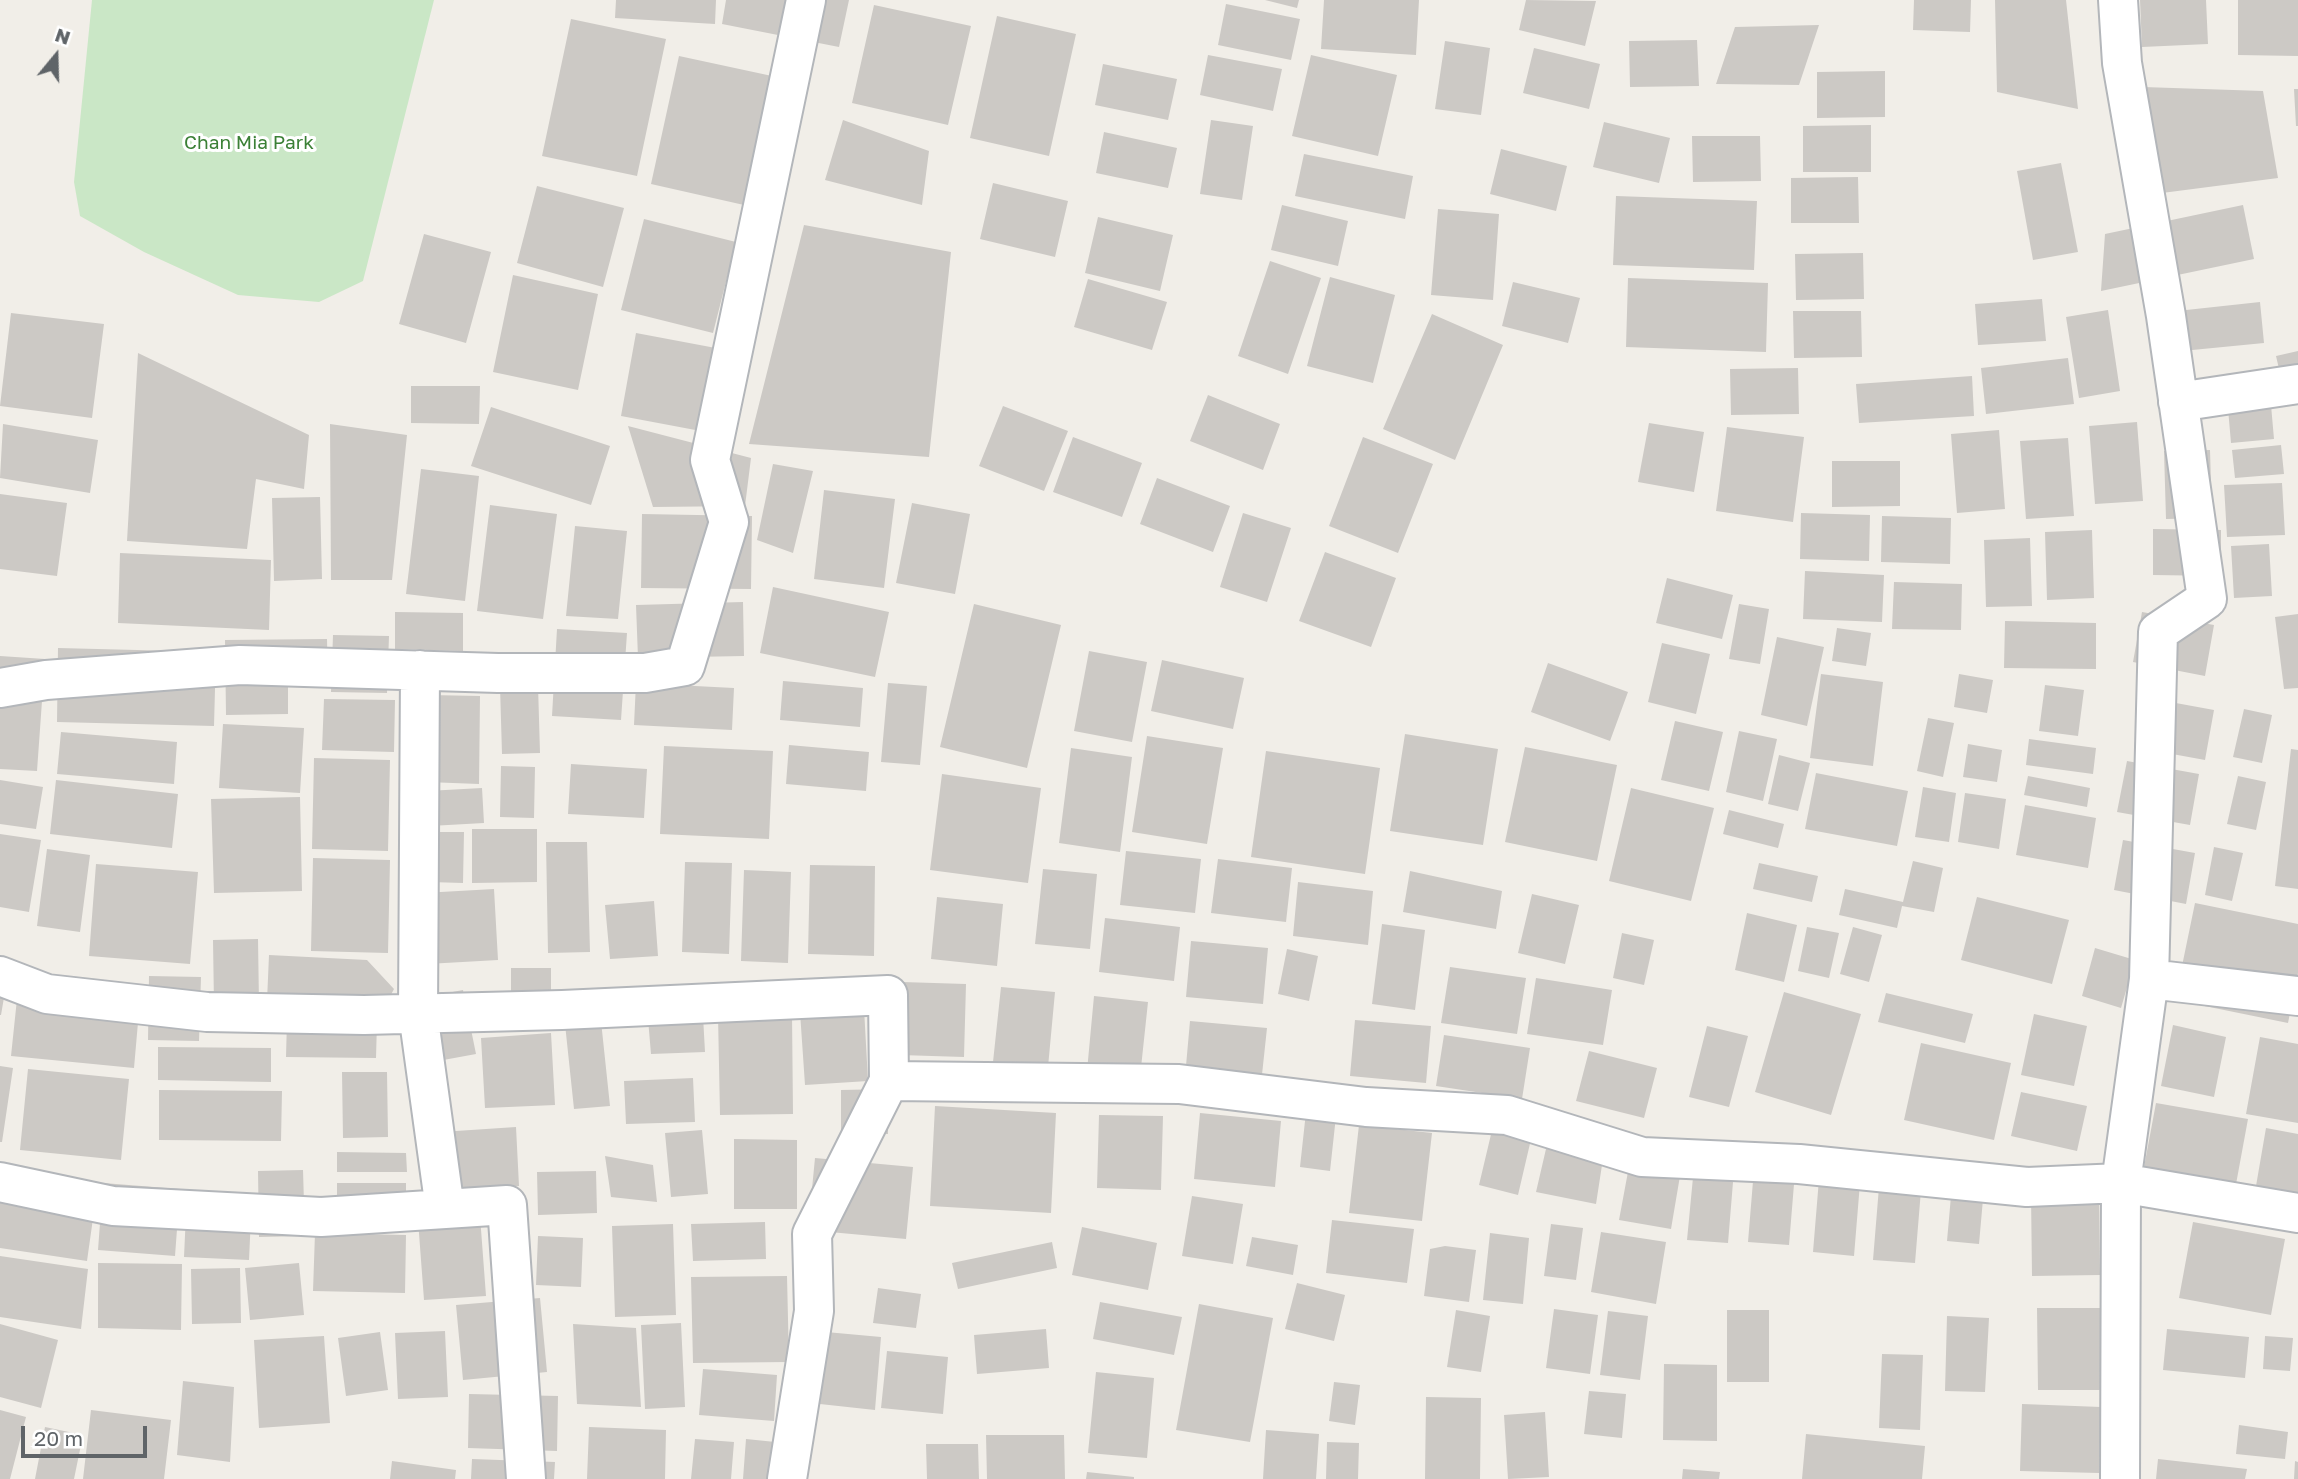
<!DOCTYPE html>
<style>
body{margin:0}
#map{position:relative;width:2298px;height:1479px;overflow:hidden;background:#f1eee8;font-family:"Golos Text",sans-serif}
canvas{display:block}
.north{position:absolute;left:21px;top:21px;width:70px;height:70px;-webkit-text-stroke:5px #fff;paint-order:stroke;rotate:19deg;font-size:19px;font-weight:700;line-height:28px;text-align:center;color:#5f6468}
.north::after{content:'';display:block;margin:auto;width:24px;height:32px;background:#5f6468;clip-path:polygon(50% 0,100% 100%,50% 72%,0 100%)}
.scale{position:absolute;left:21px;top:1426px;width:126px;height:32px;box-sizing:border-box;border:4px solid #5f6468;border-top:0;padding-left:9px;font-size:21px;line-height:24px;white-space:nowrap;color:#5f6468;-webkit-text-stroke:5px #fff;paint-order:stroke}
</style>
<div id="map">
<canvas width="2298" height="1479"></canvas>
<div class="north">N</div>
<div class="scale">20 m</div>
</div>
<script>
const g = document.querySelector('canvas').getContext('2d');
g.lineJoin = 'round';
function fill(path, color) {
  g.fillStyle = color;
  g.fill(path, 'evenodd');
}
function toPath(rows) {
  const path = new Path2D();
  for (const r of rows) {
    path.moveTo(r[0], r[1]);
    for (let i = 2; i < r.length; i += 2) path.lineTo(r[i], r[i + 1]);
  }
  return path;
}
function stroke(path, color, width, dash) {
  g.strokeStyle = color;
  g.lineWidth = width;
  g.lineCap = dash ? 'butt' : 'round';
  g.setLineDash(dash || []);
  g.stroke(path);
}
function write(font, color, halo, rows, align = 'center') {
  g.font = font + ' "Golos Text",sans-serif';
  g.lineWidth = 6;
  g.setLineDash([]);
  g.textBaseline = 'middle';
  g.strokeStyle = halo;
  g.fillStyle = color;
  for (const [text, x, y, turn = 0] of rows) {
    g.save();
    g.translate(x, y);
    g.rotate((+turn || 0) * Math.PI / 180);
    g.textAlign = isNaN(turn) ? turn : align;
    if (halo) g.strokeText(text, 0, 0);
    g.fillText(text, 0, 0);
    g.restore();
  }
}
fill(toPath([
 [92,0,434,0,363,281,319,302,238,295,144,252,80,216,74,182]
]), '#cae7c6');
fill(toPath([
 [616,0,716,0,715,24,615,18],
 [726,0,849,0,839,47,722,24],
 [1265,0,1299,0,1297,8],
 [1324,0,1419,0,1416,55,1321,49],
 [1526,0,1596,1,1585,46,1519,30],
 [1914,0,1971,0,1970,32,1913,30],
 [1995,0,2066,0,2078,109,1997,92],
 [2140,0,2206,0,2208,44,2142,47],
 [2238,0,2298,0,2298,56,2238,55],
 [1226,4,1300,19,1291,60,1218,45],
 [874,5,971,26,948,125,852,103],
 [997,16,1076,34,1049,156,970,138],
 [571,19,666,39,637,176,542,156],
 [1819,25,1799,85,1716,84,1735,27],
 [1697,40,1699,86,1630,87,1629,41],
 [1445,41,1490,48,1481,115,1435,109],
 [1534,48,1600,64,1589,109,1523,93],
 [1208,55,1282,69,1273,111,1200,95],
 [1311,55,1397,75,1378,156,1292,136],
 [679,56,772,76,744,205,651,184],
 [1103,64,1177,79,1168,120,1095,105],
 [1885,71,1885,117,1817,118,1817,72],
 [2143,87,2263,91,2278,178,2162,193],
 [2294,89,2298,89,2298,126,2296,126],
 [843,120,929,151,922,205,825,180],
 [1211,120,1253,126,1242,200,1200,194],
 [1604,122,1670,138,1659,183,1593,167],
 [1871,125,1871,172,1803,172,1803,126],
 [1104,132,1177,148,1168,188,1096,173],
 [1692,136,1760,136,1761,181,1693,182],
 [1501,149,1567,166,1556,211,1490,194],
 [1304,154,1413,176,1405,219,1295,196],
 [2061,163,2078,252,2033,260,2017,171],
 [1858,177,1859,223,1791,223,1791,178],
 [993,183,1068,201,1055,257,980,239],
 [537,186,624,208,603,287,517,263],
 [1616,196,1757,201,1754,270,1613,265],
 [1282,205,1348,221,1338,266,1271,250],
 [2243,205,2254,259,2101,291,2105,234],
 [1438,209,1499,214,1493,300,1431,295],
 [1098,217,1173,235,1160,291,1085,273],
 [644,219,736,242,713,333,621,310],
 [804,225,951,252,929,457,749,444],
 [424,234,491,252,466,343,399,324],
 [1863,253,1864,299,1796,300,1795,254],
 [1270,261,1321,278,1288,374,1238,356],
 [513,275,598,294,578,390,493,372],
 [1330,277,1395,295,1373,383,1307,366],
 [1628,278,1768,283,1766,352,1626,347],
 [1088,279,1167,302,1152,350,1074,327],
 [1513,282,1580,298,1568,343,1502,326],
 [2042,299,2046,341,1978,345,1975,304],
 [2260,302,2264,343,2182,351,2177,311],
 [2108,310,2120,391,2079,398,2066,317],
 [1793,311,1861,311,1862,357,1794,358],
 [11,313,104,324,92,418,0,406],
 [1432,314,1503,345,1455,460,1383,429],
 [636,333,721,349,706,432,621,416],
 [2298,351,2298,401,2287,403,2276,356],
 [138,353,309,435,304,489,256,479,247,549,127,541],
 [2068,358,2074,404,1986,414,1981,368],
 [1798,368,1799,414,1731,415,1730,369],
 [2268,371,2274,439,2231,443,2225,374],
 [1972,376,1974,416,1859,423,1856,384],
 [411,386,480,386,479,424,411,423],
 [1208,395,1280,424,1263,470,1190,441],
 [1003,406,1068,431,1044,491,979,466],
 [491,407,610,446,591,505,471,466],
 [2137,422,2143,501,2095,504,2089,426],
 [1649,423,1704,432,1694,492,1638,482],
 [3,424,98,440,90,493,0,478],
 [330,424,407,435,392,580,331,580],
 [628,426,751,458,745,506,653,507],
 [1727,427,1804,437,1793,522,1716,511],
 [1999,430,2005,509,1957,513,1951,434],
 [1073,437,1142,463,1122,517,1053,492],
 [1363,437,1433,464,1398,553,1329,526],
 [2068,438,2074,516,2026,519,2020,441],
 [2281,445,2284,474,2235,478,2232,450],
 [2210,450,2212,518,2166,519,2164,451],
 [1832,461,1900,461,1900,506,1832,507],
 [773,464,813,471,793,553,757,540],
 [421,469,479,476,465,601,406,594],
 [1157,478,1230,506,1213,552,1140,524],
 [2282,483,2285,535,2227,537,2224,485],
 [824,490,895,499,884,588,814,579],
 [0,494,67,503,57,576,0,569],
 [320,497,322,579,274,581,272,498],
 [912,503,970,514,955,594,896,583],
 [490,505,557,514,543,619,477,611],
 [1243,513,1291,528,1267,602,1220,587],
 [1801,513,1870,515,1869,561,1800,559],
 [642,514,752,516,751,589,641,588],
 [1882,516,1951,518,1950,564,1881,562],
 [575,526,627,531,618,619,566,616],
 [2153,529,2221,530,2221,576,2153,575],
 [2092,530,2094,598,2047,600,2045,532],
 [2030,538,2032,606,1986,607,1984,540],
 [2269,544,2272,596,2234,598,2231,546],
 [1325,552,1396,578,1371,647,1299,621],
 [120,553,271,560,269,630,118,623],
 [1805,571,1884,575,1882,622,1803,619],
 [1667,578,1733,595,1722,639,1656,623],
 [1894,582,1962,584,1961,630,1892,629],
 [773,587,889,612,875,677,760,653],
 [743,602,744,656,638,658,636,605],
 [974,604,1061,625,1027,768,940,747],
 [1739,604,1769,609,1760,664,1729,659],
 [395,612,463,613,463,651,395,649],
 [2142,612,2214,625,2205,676,2133,662],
 [2298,614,2298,688,2284,689,2275,617],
 [2005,621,2096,623,2096,669,2004,668],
 [1837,628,1871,633,1866,666,1832,661],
 [557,629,627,633,621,720,552,716],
 [333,635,389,636,387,693,331,692],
 [1777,637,1824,647,1807,726,1761,715],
 [327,639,328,684,288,685,288,714,226,715,225,640],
 [1662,643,1710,654,1696,714,1648,702],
 [58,648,216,652,214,726,57,722],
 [1089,651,1147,662,1132,742,1074,731],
 [0,656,45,659,37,771,0,769],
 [1162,660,1244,678,1233,729,1151,711],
 [1548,663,1628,692,1610,741,1531,712],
 [1821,674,1883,682,1873,766,1810,758],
 [1959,674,1993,680,1987,713,1954,707],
 [783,681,863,688,860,727,780,720],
 [636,683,734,688,732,730,634,725],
 [888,683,927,686,920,765,881,762],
 [538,685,540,753,502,754,500,686],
 [2045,685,2084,690,2078,736,2039,731],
 [429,695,480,696,479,784,427,782],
 [2143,697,2214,710,2205,760,2134,747],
 [324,699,395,700,394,752,322,750],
 [2244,709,2272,715,2262,763,2233,757],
 [1928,718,1954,723,1943,777,1917,771],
 [1675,721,1723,732,1709,791,1661,780],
 [223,724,304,728,300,793,219,788],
 [1739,731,1777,739,1763,801,1726,792],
 [61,732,177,742,174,784,57,774],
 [1405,734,1498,749,1483,845,1390,831],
 [1147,736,1223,748,1207,844,1132,832],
 [2029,739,2096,748,2093,774,2026,765],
 [1968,744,2002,750,1997,782,1963,777],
 [789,745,869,752,866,791,786,784],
 [664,746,773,751,769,839,660,834],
 [1525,747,1617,765,1597,861,1505,842],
 [1071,748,1132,757,1120,852,1059,843],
 [2291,749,2298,750,2298,889,2275,886],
 [1266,751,1380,768,1365,874,1251,857],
 [1779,755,1810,763,1798,811,1768,804],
 [314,758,390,760,388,851,312,849],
 [2127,761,2199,774,2190,825,2117,812],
 [571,764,647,769,644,818,568,814],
 [501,766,535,767,534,818,500,817],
 [1816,773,1908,791,1897,846,1805,829],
 [942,774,1041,788,1028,883,930,870],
 [2028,776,2090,788,2087,807,2024,795],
 [2238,776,2266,782,2256,830,2227,824],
 [0,780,43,787,36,829,0,824],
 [56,780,178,794,172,848,50,834],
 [1923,787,1956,793,1949,842,1915,837],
 [482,788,484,823,430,826,427,791],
 [1631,788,1714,808,1691,901,1609,881],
 [1965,793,2006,799,1999,849,1958,842],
 [300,797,302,891,214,893,211,799],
 [2025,805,2096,818,2088,868,2016,855],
 [1729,810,1784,824,1778,848,1723,834],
 [472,829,537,829,537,882,472,883],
 [430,832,464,832,463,883,430,882],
 [0,834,41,840,29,912,0,907],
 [2123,840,2195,853,2186,904,2114,890],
 [546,842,587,842,590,952,548,953],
 [2214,847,2243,853,2232,901,2205,895],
 [47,849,90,855,80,932,37,926],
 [1126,851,1201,859,1195,913,1120,905],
 [313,858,390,860,388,953,311,951],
 [1218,859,1292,868,1286,922,1211,913],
 [1913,861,1943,868,1934,912,1902,906,1897,928,1839,915,1845,889,1903,902],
 [685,862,732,863,729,954,682,952],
 [1759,863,1818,876,1812,902,1753,889],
 [96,864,198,872,190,964,89,956],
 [810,865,875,866,874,956,808,954],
 [1043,869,1097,874,1090,949,1035,944],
 [744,870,791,872,788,963,741,961],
 [1410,871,1502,891,1496,929,1403,912],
 [1298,882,1373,891,1368,945,1293,936],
 [494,889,498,960,427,964,423,893],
 [1532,894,1579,905,1565,964,1518,953],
 [937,897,1003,904,997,966,931,959],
 [1977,897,2069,920,2052,984,1961,960],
 [654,901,658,956,610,959,605,905],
 [2195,903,2298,924,2298,973,2288,1023,2175,1000],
 [1747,913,1797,925,1784,982,1735,970],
 [1105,918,1180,927,1174,981,1099,972],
 [1382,924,1425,930,1415,1010,1372,1004],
 [1807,927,1839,933,1829,978,1798,971],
 [1853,927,1882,935,1869,982,1840,974],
 [1622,933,1654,940,1644,985,1613,978],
 [258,939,259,1004,214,1005,213,940],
 [1191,941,1268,948,1263,1004,1186,997],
 [2095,948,2135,960,2121,1008,2082,996],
 [1287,949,1318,956,1309,1001,1278,994],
 [269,955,367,960,394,989,385,1006,267,1001],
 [1450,967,1526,978,1517,1034,1441,1023],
 [511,968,551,968,551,1001,511,1001],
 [149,976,201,977,199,1041,148,1040],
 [1536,978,1612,990,1603,1045,1527,1034],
 [0,979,7,980,1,1015,0,1015],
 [902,982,966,984,964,1057,900,1055],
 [1001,987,1055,992,1048,1067,993,1062],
 [463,990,476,1054,427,1063,415,999],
 [1784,992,1861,1014,1831,1115,1755,1092],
 [1886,993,1973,1014,1965,1043,1878,1022],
 [1094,996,1148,1002,1140,1077,1087,1071],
 [17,999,139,1011,134,1068,11,1056],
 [864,1008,868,1081,805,1085,800,1012],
 [792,1014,793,1114,720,1115,718,1015],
 [2034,1014,2087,1026,2074,1086,2021,1075],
 [703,1016,705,1052,651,1054,648,1019],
 [287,1020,377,1022,376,1058,286,1057],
 [1355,1020,1431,1026,1426,1083,1350,1076],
 [601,1021,610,1106,574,1109,565,1024],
 [1190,1021,1267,1028,1261,1084,1185,1077],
 [2173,1025,2226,1037,2214,1097,2161,1086],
 [1707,1026,1748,1036,1729,1107,1689,1097],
 [551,1033,555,1105,485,1108,481,1038],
 [1444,1035,1530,1048,1522,1099,1436,1086],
 [2260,1037,2298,1044,2298,1123,2246,1114],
 [1921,1043,2011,1063,1994,1140,1904,1120],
 [158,1047,271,1048,271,1082,158,1080],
 [1589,1051,1657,1068,1644,1118,1576,1101],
 [0,1066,13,1068,2,1142,0,1142],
 [28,1069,129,1079,121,1160,20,1150],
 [342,1072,387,1072,388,1137,343,1138],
 [693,1078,695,1122,626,1124,624,1081],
 [888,1089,888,1134,841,1134,841,1090],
 [159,1090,282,1091,281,1141,159,1140],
 [2021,1092,2087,1106,2077,1151,2011,1136],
 [2156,1103,2248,1119,2234,1195,2142,1178],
 [935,1106,1056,1113,1051,1213,930,1206],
 [1306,1112,1336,1116,1330,1171,1300,1167],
 [1200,1113,1281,1121,1275,1187,1194,1179],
 [1099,1115,1163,1116,1161,1190,1097,1188],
 [1359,1125,1432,1133,1422,1221,1349,1213],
 [1493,1126,1532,1135,1518,1195,1479,1185],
 [516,1127,519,1186,445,1189,441,1132],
 [2266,1128,2298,1134,2298,1194,2256,1186],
 [702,1130,708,1194,671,1197,665,1133],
 [1549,1136,1604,1152,1596,1204,1536,1192],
 [734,1139,797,1140,797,1209,734,1209],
 [337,1152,406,1153,407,1172,337,1172],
 [605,1156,653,1165,657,1202,611,1197],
 [815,1158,913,1167,906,1239,808,1230],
 [1630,1161,1681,1170,1671,1229,1619,1220],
 [1694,1167,1734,1170,1728,1243,1687,1240],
 [1754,1169,1795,1172,1789,1245,1748,1242],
 [303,1170,305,1236,259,1237,258,1171],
 [596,1171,597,1213,538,1215,537,1172],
 [1819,1179,1860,1183,1854,1256,1813,1252],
 [103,1183,180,1189,175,1256,98,1250],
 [337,1183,406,1183,406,1202,337,1201],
 [1879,1187,1921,1190,1915,1263,1873,1260],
 [97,1190,87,1261,0,1248,0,1195],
 [187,1192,252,1195,249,1260,184,1257],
 [2099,1193,2100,1275,2032,1276,2031,1194],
 [1192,1196,1243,1204,1233,1264,1182,1256],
 [1951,1196,1983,1199,1979,1244,1947,1241],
 [480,1216,486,1296,424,1300,418,1220],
 [1332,1220,1414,1229,1407,1283,1326,1273],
 [765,1222,766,1259,693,1261,691,1224],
 [2193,1222,2285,1239,2271,1315,2179,1298],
 [673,1224,676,1315,615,1317,612,1226],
 [1551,1224,1583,1228,1576,1280,1544,1276],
 [1082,1227,1157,1243,1148,1290,1072,1275],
 [1601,1232,1666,1242,1656,1304,1591,1292],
 [315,1233,406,1235,405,1293,313,1291],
 [1490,1233,1529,1238,1523,1304,1483,1300],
 [538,1236,583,1238,581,1287,536,1285],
 [1252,1237,1298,1245,1293,1275,1246,1266],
 [1052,1242,1057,1268,958,1289,952,1263],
 [1445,1246,1476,1250,1469,1302,1424,1296,1430,1249],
 [0,1256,88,1269,81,1329,0,1317],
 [98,1263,182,1264,181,1330,98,1328],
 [299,1263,304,1315,250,1320,245,1268],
 [240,1268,241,1323,192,1324,191,1269],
 [787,1276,789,1362,693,1363,691,1277],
 [1297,1283,1345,1295,1334,1341,1285,1329],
 [878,1288,921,1294,916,1328,873,1323],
 [540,1298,547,1372,463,1380,456,1305],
 [1100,1302,1182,1317,1174,1355,1093,1339],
 [1199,1304,1273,1318,1250,1442,1176,1430],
 [2037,1308,2105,1308,2106,1390,2038,1390],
 [1554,1309,1598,1315,1590,1374,1546,1368],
 [1456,1310,1490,1316,1481,1372,1447,1367],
 [1727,1310,1769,1310,1769,1382,1727,1382],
 [1608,1311,1648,1316,1640,1380,1600,1375],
 [1947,1316,1989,1318,1985,1392,1945,1391],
 [681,1323,685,1407,645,1409,641,1325],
 [0,1324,58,1340,41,1408,0,1397],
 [573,1324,636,1328,641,1407,577,1404],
 [1046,1329,1049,1368,977,1374,974,1335],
 [2167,1329,2249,1337,2245,1378,2163,1370],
 [445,1331,448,1397,398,1399,395,1333],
 [380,1332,388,1390,346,1396,338,1338],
 [826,1332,881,1337,875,1410,820,1404],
 [324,1336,330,1423,259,1428,254,1340],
 [2265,1336,2293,1338,2290,1371,2263,1369],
 [887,1351,948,1357,943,1414,881,1408],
 [1882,1354,1923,1355,1920,1430,1879,1428],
 [1664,1364,1717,1365,1717,1441,1663,1440],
 [703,1369,777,1375,774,1421,699,1415],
 [1096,1372,1154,1378,1147,1458,1088,1453],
 [183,1381,234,1387,230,1462,177,1455],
 [1334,1382,1360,1385,1355,1425,1329,1421],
 [1589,1391,1626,1394,1622,1438,1584,1434],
 [469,1394,558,1396,557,1451,468,1448],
 [1426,1397,1481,1398,1480,1479,1425,1479],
 [2022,1404,2101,1407,2099,1473,2020,1471],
 [0,1410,26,1417,10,1479,0,1479],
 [91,1410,171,1420,164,1479,83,1479],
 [1545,1412,1549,1477,1508,1479,1504,1415],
 [2239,1425,2288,1432,2285,1459,2236,1454],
 [45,1427,83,1435,74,1479,35,1479],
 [589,1427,666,1430,665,1479,587,1479],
 [1266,1430,1319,1434,1316,1479,1263,1479],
 [1806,1434,1925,1446,1922,1479,1802,1479],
 [986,1435,1064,1435,1065,1479,987,1479],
 [695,1439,734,1442,731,1479,691,1479],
 [746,1439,785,1443,782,1479,743,1479],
 [1327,1442,1359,1443,1358,1479,1326,1479],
 [926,1444,978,1444,979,1479,927,1479],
 [472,1459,555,1462,554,1479,471,1479],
 [2158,1459,2247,1469,2245,1479,2156,1479],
 [392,1461,456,1470,455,1479,390,1479],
 [2295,1461,2298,1462,2298,1479,2294,1479],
 [1683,1469,1720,1472,1719,1479,1682,1479],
 [1087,1472,1134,1477,1134,1479,1086,1479]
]), '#ccc9c5');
const minor = toPath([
 [2118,0,2122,63,2166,316,2207,599,2158,632,2149,979,2121,1183,2120,1479],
 [2178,402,2298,384],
 [420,670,418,1013,445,1209],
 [0,688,46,680,240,665,498,673,645,673,685,666,729,522,710,460,806,0],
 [0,976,47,994,207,1012,364,1015,562,1010,888,995,889,1081,812,1234,814,1311,787,1479],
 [2149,979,2298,996],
 [889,1081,1179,1084,1366,1107,1507,1115,1642,1157,1799,1164,2027,1187,2121,1183,2298,1213],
 [0,1182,113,1206,321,1217,507,1205,526,1479]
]);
stroke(minor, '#b3b6ba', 42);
stroke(minor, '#fff', 38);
write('19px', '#3b8036', '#fff', [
 ["Chan Mia Park",249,143]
]);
</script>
